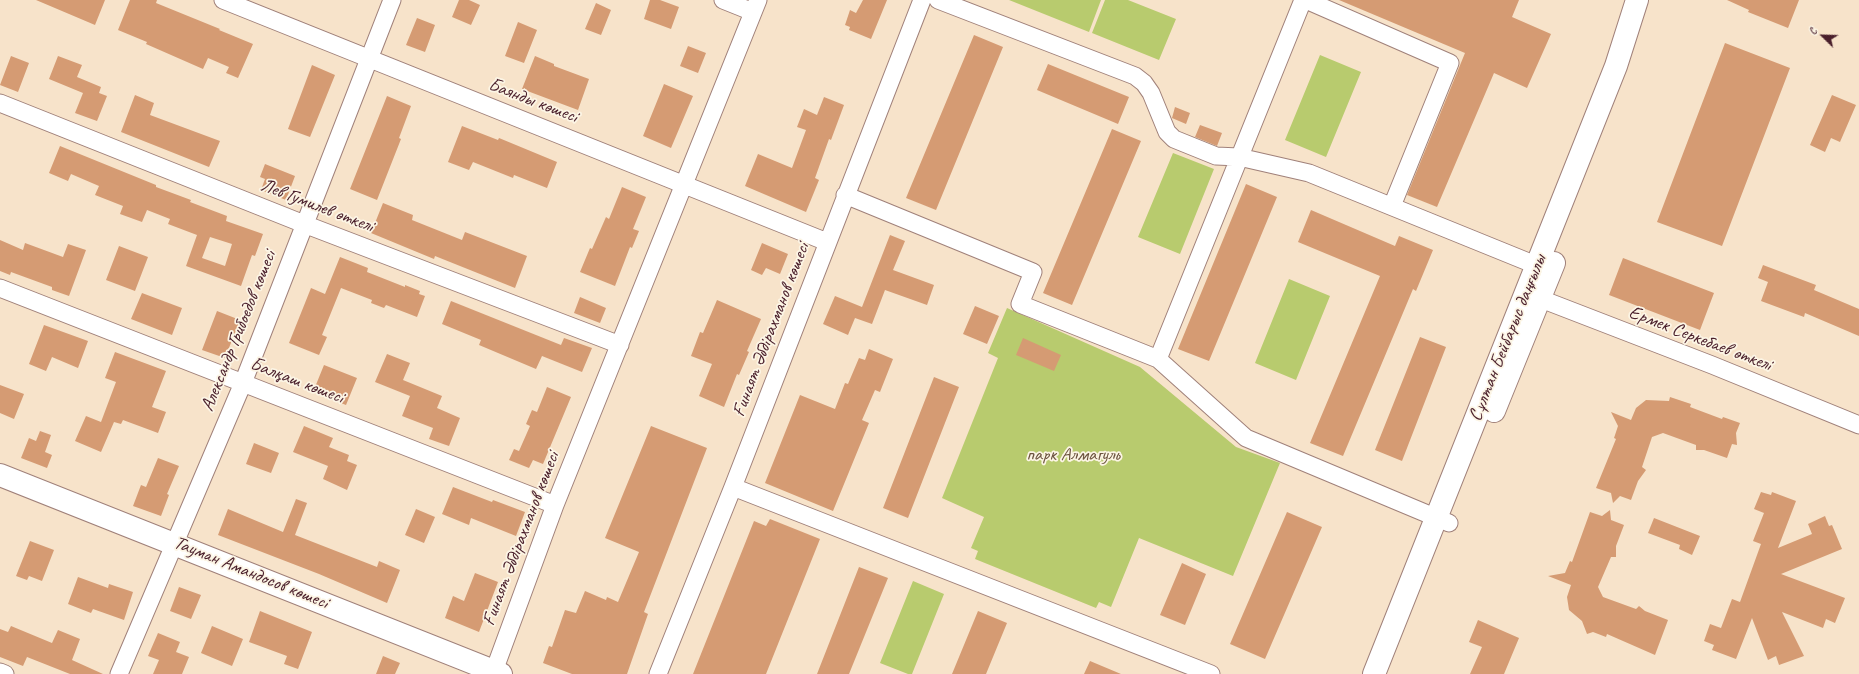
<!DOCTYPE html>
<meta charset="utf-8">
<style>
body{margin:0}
#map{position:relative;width:1859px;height:674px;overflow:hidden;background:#f7e3ca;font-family:Caveat,sans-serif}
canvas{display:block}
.north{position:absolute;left:1803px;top:16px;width:40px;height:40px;-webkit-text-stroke:3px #fcf5e5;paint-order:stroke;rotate:293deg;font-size:11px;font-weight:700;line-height:16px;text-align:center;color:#4a1f2b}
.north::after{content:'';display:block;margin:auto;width:14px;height:18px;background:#4a1f2b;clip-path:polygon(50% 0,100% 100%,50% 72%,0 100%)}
</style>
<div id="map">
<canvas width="1859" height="674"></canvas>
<div class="north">С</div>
</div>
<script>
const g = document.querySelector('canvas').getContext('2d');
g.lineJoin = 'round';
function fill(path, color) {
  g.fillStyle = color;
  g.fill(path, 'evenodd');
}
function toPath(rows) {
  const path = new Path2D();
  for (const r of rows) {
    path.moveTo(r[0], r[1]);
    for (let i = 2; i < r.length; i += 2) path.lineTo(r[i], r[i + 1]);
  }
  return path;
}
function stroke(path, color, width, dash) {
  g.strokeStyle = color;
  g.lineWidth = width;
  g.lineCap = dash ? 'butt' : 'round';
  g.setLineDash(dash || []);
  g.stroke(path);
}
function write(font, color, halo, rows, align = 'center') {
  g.font = font + ' Caveat,sans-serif';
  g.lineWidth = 3.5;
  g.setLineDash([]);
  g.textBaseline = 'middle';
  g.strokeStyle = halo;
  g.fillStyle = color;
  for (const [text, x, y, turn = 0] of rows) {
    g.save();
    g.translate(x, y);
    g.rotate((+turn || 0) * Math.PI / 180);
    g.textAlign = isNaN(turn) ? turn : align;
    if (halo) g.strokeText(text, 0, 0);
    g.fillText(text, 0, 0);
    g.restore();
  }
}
fill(toPath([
 [1009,0,1101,0,1089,32],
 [1105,0,1128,0,1176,19,1159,60,1092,33],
 [1320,55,1361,72,1326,157,1285,140],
 [1173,153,1214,169,1180,254,1138,237],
 [1289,279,1330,296,1296,380,1255,363],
 [1007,308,1140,367,1236,447,1280,463,1233,576,1139,538,1111,607,1099,602,1096,608,975,559,978,551,971,548,984,517,942,498,998,358,988,353],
 [913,581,944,594,912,674,908,674,880,663]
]), '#b8cb6e');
fill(toPath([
 [36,0,105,0,95,25],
 [130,0,157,0,156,3,220,29,219,30,253,44,238,78,226,73,229,67,208,58,203,69,146,44,147,42,118,30],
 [459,0,469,0,480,5,471,25,452,17],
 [650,0,660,0,679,7,671,29,644,19],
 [863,0,887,0,871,39,849,30,850,27,845,25,850,10,856,13],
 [1339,0,1519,0,1512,17,1551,34,1527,88,1494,73,1437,207,1407,195,1465,53],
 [1727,0,1799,0,1788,28,1748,12,1749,10],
 [596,3,611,10,601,35,585,29],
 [417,18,435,25,425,52,406,45],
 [518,22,537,30,524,63,505,56],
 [974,35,1003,47,936,210,906,198],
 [1725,43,1790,68,1722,246,1657,222],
 [688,46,706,53,698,73,680,66],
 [11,56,29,63,18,92,0,85],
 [58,56,82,65,77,77,101,87,99,93,107,96,97,121,75,113,83,93,49,79],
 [535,56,554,64,554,66,589,79,578,110,522,89],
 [1048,64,1129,97,1118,124,1037,90],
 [312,65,335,75,310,137,288,129],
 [664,84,693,96,671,148,643,136],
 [135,95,154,103,150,115,220,141,209,167,121,132],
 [1832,95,1856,105,1840,142,1831,138,1825,152,1810,145],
 [387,96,411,106,399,138,401,139,377,200,350,189],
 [824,97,844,105,831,140,829,139,815,178,819,180,806,212,745,186,758,154,792,168,806,130,797,127,804,109,817,115],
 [1175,107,1190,113,1186,124,1172,118],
 [1200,125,1222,133,1217,146,1195,137],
 [462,126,498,140,499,138,557,162,547,188,514,175,513,178,473,162,469,170,448,162],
 [1112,129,1141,141,1072,305,1043,293],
 [60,146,156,185,156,187,191,200,190,202,227,216,226,221,263,234,255,256,252,255,241,286,186,266,197,235,168,224,170,219,147,210,142,222,120,214,123,206,95,195,99,186,71,174,68,181,49,173],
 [210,237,232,244,225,266,202,258],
 [265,164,295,176,286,200,261,190,265,179,260,177],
 [1246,184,1277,197,1209,361,1178,349],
 [622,187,646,197,633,229,639,231,632,248,630,247,615,286,580,272,590,248,592,249,606,217,609,219],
 [383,203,413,215,412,220,462,240,465,232,527,256,515,288,435,256,434,259,371,233],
 [1311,210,1395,246,1399,236,1433,250,1416,291,1413,289,1343,456,1310,443,1380,276,1298,242],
 [890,235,905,241,893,270,934,285,927,305,885,290,872,324,855,318,848,335,823,324,835,296,862,307],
 [0,240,23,250,25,243,63,257,68,244,86,250,69,296,52,290,52,287,11,272,10,275,0,271],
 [762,243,788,254,780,274,766,268,762,275,751,270],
 [119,246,148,257,135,291,106,280],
 [340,257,368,268,367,272,405,287,405,285,420,291,419,294,425,296,417,317,386,305,384,308,371,303,372,300,341,288,322,335,327,337,319,355,289,343,311,288,325,294],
 [1623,258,1714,293,1700,330,1609,295],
 [1763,265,1816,285,1814,290,1859,309,1859,336,1805,313,1804,317,1761,301,1768,282,1758,278],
 [142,293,182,308,172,335,131,319],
 [580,297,606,308,600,323,574,313],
 [717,300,761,319,747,351,749,352,739,375,737,374,724,407,699,396,712,364,691,356,700,332,703,333],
 [451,301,561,345,564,338,592,348,582,372,542,356,536,369,479,345,481,340,442,324],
 [975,306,999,316,987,344,963,334],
 [217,311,240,320,225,358,202,350],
 [44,325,88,341,78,368,52,357,46,371,29,364],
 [1420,337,1446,347,1402,461,1375,450],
 [1023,338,1061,355,1054,371,1016,355],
 [869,349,893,359,880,392,875,390,862,420,869,423,833,511,765,483,800,395,835,409,845,383,848,384,859,358,865,360],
 [115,352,166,371,152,407,166,412,158,433,123,420,121,424,114,422,101,452,75,441,86,416,101,422,116,382,105,378],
 [387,354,410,363,403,380,442,396,437,408,460,418,449,446,429,439,433,428,402,416,410,396,375,382],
 [324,365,357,378,346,405,313,392],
 [934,377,959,387,908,518,883,508],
 [0,385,24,394,14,419,0,413],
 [547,387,571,397,543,464,533,460,529,468,509,460,514,449,519,451,530,426,526,424,532,410,537,412],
 [1670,397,1691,404,1690,407,1722,419,1723,417,1740,423,1736,433,1737,445,1732,444,1727,458,1704,450,1696,450,1696,445,1663,433,1652,437,1642,467,1646,470,1638,481,1631,500,1620,496,1613,503,1611,493,1596,488,1616,439,1614,438,1618,426,1611,412,1631,420,1636,408,1646,400,1669,401],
 [304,426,333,438,329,447,349,455,347,461,357,465,347,490,323,479,328,466,293,452],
 [651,426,707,448,644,612,648,614,627,674,572,674,543,663,549,646,552,647,565,610,576,613,585,591,606,600,607,597,618,602,639,552,605,538],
 [40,431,51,435,45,452,52,455,47,468,21,458,29,438,36,441],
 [254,443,279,453,271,473,246,464],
 [158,458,179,466,167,494,169,495,161,516,133,506,141,485,146,487],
 [453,487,492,502,493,500,525,512,516,536,471,518,469,525,442,514],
 [1761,492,1771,495,1772,492,1796,501,1778,548,1812,534,1808,524,1825,516,1829,526,1832,525,1842,549,1781,574,1845,598,1835,623,1826,619,1823,628,1782,612,1804,656,1779,665,1776,656,1768,660,1752,618,1736,659,1712,650,1714,645,1704,641,1710,624,1721,628,1732,599,1740,602,1761,544,1753,541,1764,513,1754,509],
 [296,499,307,503,295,535,377,567,379,561,400,570,387,603,319,574,218,535,228,509,283,532],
 [416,509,435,517,424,543,405,535],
 [1610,510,1611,520,1624,525,1616,546,1616,557,1611,557,1598,587,1603,597,1636,609,1639,606,1645,611,1668,620,1655,655,1607,634,1606,637,1593,632,1587,634,1582,621,1569,610,1567,597,1571,585,1548,576,1565,573,1570,561,1572,562,1590,512,1602,516],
 [1287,512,1322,527,1265,659,1230,644],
 [1654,518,1700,536,1692,555,1679,549,1680,545,1648,533],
 [770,519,820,539,766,674,693,674,754,521,766,526],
 [30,541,54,550,42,581,29,576,27,580,16,576],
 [1182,563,1206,574,1185,625,1160,615],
 [859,567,888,578,849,674,817,674],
 [475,573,498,582,479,632,445,618,453,596,464,601],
 [78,577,108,588,109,584,133,592,124,620,93,609,91,613,68,604],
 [179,587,201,595,191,619,170,611],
 [260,611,312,632,298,669,284,664,287,656,249,642],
 [978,611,1007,623,986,674,952,674],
 [1478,620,1519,638,1504,674,1470,674,1482,647,1469,642],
 [11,626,52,643,58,630,80,639,72,660,103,674,70,674,27,657,23,666,0,657,0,629,8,632],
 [212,626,243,639,232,666,201,653],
 [158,633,180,642,176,652,189,657,182,674,153,674,159,660,148,656],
 [383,656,400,663,395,674,376,674],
 [1090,661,1121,674,1084,674]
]), '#d59b73');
const minor = toPath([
 [223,0,827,242],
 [723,0,753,12],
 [938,0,1135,76,1144,83,1151,93,1167,132,1174,139,1216,156,1239,157,1309,173,1548,270],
 [1306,0,1450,63,1392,206],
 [0,103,304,224,620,345],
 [845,195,1033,272,1020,304,1158,359,1246,438,1449,523],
 [0,288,555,505],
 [1528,294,1712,365,1859,425],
 [1158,359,1303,0],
 [733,487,1211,674],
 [494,671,555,505,758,0],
 [0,672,5,674],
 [119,674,243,383,392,0],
 [658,674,733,487,922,0]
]);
const major = toPath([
 [1494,411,1554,263],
 [0,475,501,674],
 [1374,674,1616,66,1637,0]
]);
stroke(minor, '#a0817a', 19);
stroke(major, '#a0817a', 24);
stroke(minor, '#fff', 17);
stroke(major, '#fff', 22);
write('19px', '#4a1f2b', '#fcf5e5', [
 ["Баянды көшесі",533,101,21],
 ["Лев Гумилев өткелі",317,206,21],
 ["Ғинаят Әбдірахманов көшесі",771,330,-69],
 ["Александр Грибоедов көшесі",239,331,-68],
 ["Сұлтан Бейбарыс даңғылы",1508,338,-68],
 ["Ермек Серкебаев өткелі",1700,339,21],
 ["Балқаш көшесі",297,381,21],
 ["Ғинаят Әбдірахманов көшесі",521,539,-69],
 ["Тауман Амандосов көшесі",251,573,22]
]);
write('19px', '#6b533f', '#fcf5e5', [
 ["парк Алмагуль",1073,455]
]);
</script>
